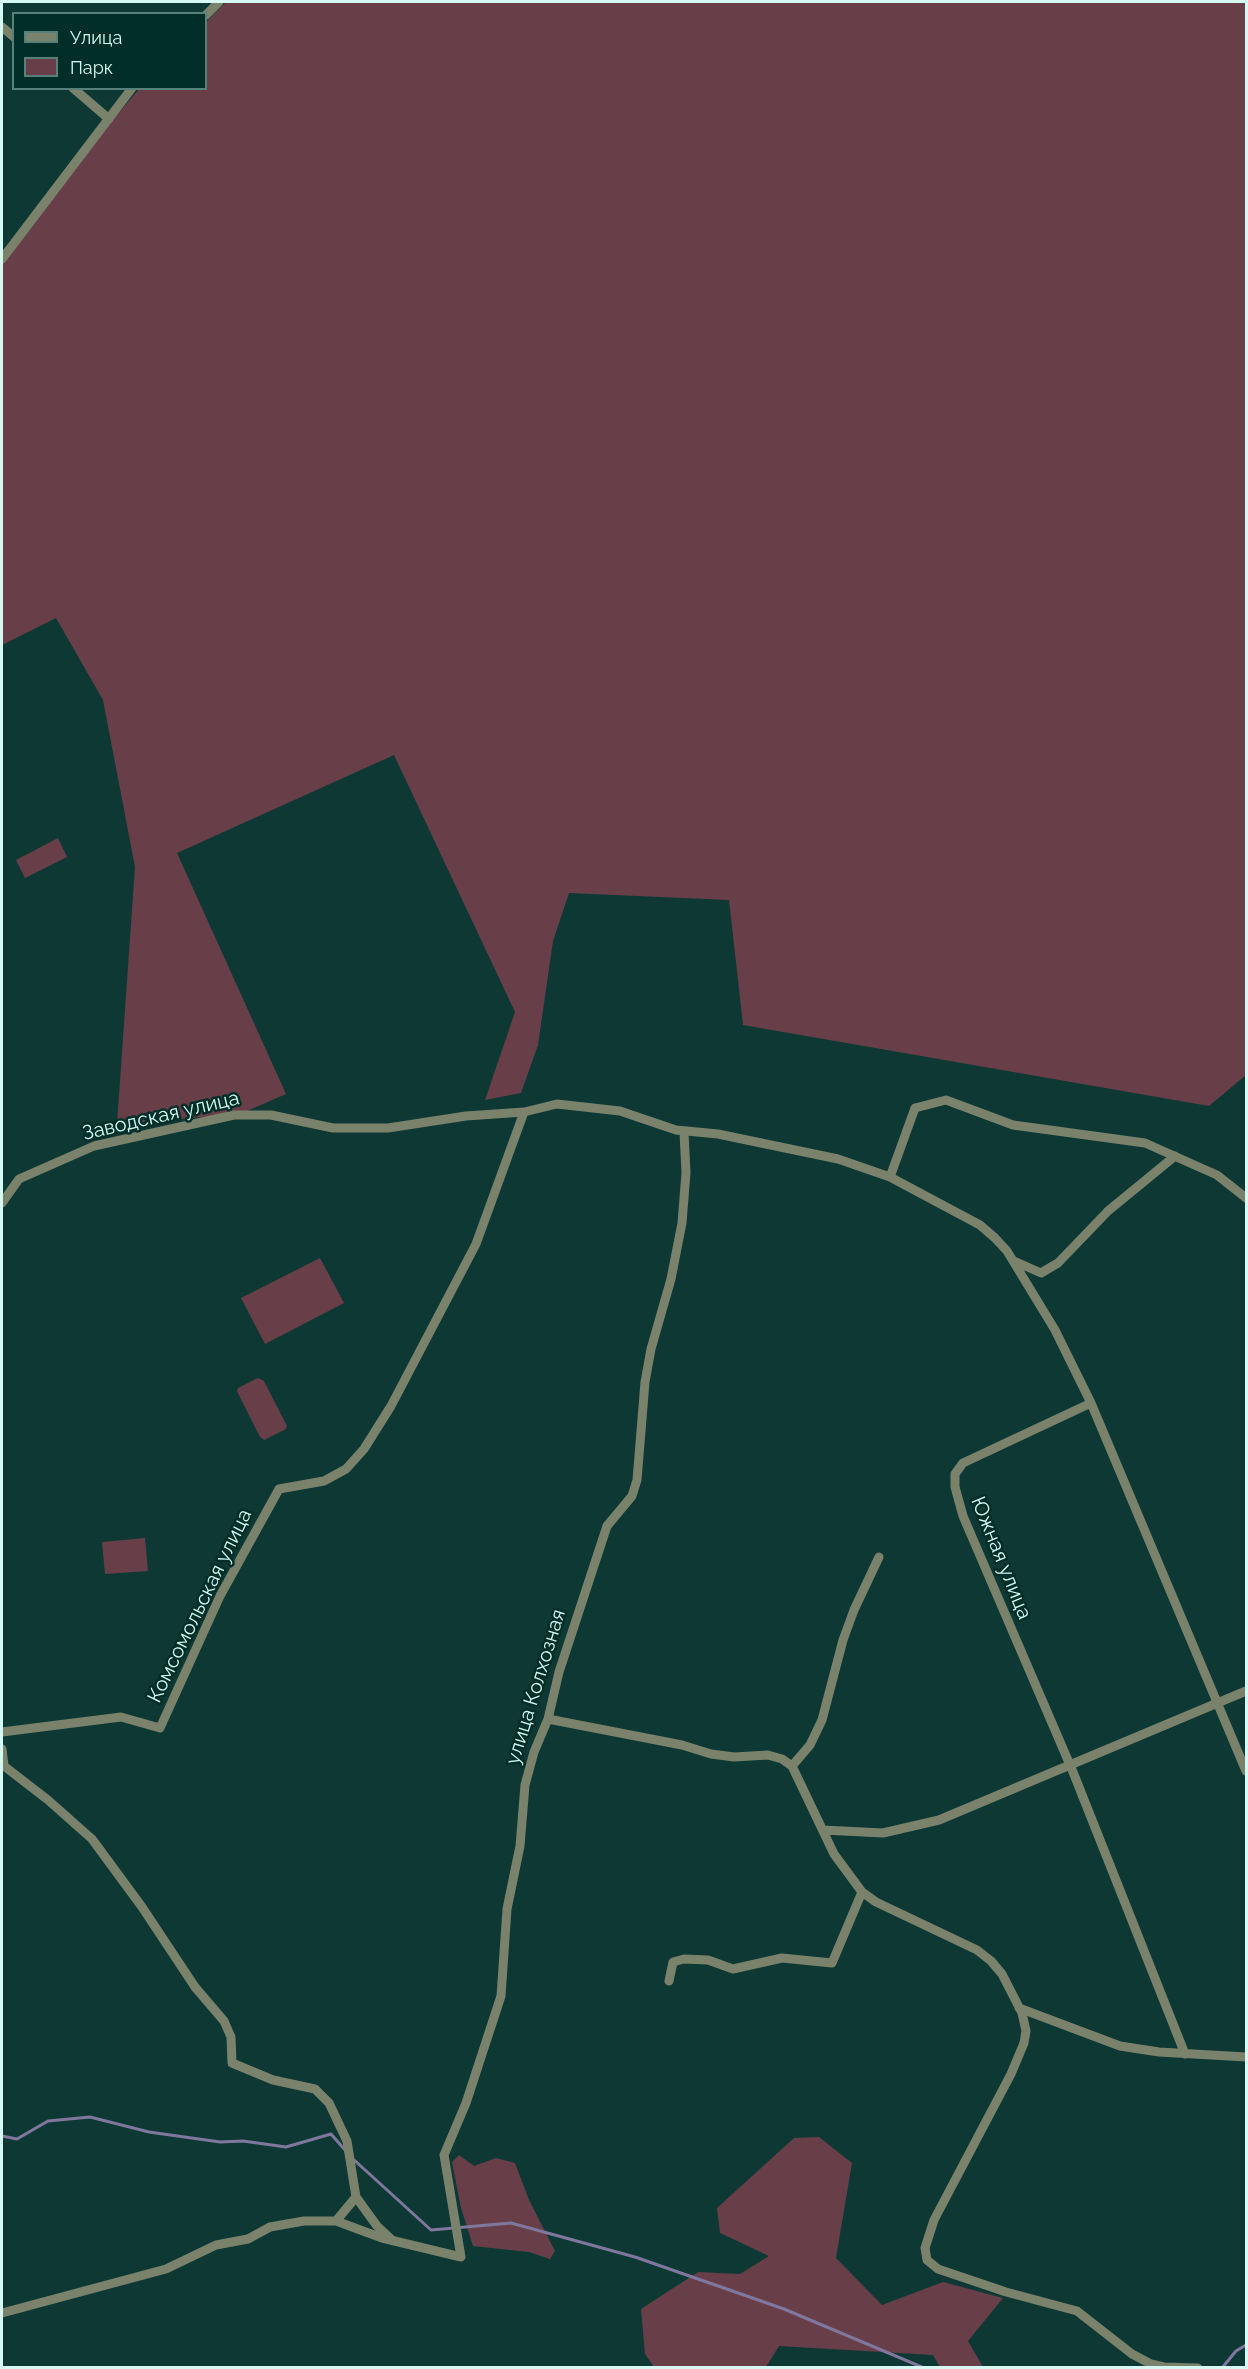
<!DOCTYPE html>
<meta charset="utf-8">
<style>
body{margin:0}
#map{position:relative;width:1248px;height:2369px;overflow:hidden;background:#0e3833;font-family:Raleway,sans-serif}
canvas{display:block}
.frame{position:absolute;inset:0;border:3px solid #d5faf4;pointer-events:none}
.legend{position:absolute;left:12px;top:12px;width:195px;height:78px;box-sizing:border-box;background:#022e29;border:2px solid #56807a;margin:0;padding:8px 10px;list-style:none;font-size:18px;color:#d5faf4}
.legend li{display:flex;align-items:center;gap:12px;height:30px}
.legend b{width:30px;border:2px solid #56807a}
</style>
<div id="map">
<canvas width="1248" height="2369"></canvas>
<div class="frame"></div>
<ul class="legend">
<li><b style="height:8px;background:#7a826c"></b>Улица</li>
<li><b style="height:16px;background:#683f49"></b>Парк</li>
</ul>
</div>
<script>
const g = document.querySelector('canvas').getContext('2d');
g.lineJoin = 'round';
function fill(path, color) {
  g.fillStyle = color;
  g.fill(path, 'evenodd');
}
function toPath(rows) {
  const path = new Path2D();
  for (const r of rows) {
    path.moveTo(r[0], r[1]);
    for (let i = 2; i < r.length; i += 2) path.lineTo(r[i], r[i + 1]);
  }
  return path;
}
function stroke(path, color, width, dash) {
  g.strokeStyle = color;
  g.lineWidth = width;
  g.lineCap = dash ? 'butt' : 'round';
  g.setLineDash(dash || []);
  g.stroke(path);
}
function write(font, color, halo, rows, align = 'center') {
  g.font = font + ' Raleway,sans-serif';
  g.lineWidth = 5;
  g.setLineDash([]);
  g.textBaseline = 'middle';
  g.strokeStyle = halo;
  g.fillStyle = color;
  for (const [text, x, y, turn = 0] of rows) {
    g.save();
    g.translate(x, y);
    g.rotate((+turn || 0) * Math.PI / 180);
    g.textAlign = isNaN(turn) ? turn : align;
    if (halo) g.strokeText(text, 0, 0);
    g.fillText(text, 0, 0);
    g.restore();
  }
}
fill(toPath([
 [226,2,1246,2,1246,1075,1209,1106,743,1025,729,900,569,893,553,941,538,1045,521,1093,485,1100,515,1012,394,755,177,853,286,1094,240,1114,117,1124,135,867,103,700,56,618,2,645,2,251,139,89,206,88,206,22],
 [58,838,67,857,25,878,16,860],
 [320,1258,344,1303,265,1344,241,1298],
 [258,1378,264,1381,287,1426,286,1429,264,1440,260,1437,237,1391,238,1388],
 [145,1538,148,1571,105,1574,102,1542],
 [819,2137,852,2163,836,2258,882,2305,943,2282,1003,2298,968,2341,983,2367,940,2367,933,2355,779,2346,766,2367,654,2367,645,2354,641,2309,698,2272,740,2274,769,2256,720,2233,717,2208,794,2138],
 [459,2155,474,2166,496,2158,515,2163,529,2200,555,2251,550,2259,529,2252,473,2246,461,2208,452,2162]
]), '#683f49');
stroke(toPath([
 [2,2136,17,2139,48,2121,90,2117,149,2132,220,2142,243,2141,286,2147,331,2134,345,2150],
 [353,2159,431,2230,511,2223,635,2257,784,2309,924,2368],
 [1222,2368,1236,2351,1246,2345]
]), '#7f779d', 3);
stroke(toPath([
 [206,15,219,2],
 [2,27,14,37],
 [73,88,109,119],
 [2,259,132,88],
 [890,1177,915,1108,946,1100,1013,1125,1145,1143,1217,1175,1246,1198],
 [2,1203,19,1179,94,1146,234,1115,271,1115,333,1128,388,1128,466,1116,524,1112,557,1104,620,1111,676,1130,718,1134,838,1159,890,1177,980,1225,995,1238,1007,1251,1055,1330,1091,1403,1246,1771],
 [1014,1261,1041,1273,1058,1263,1108,1211,1175,1156],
 [1091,1403,963,1463,955,1474,955,1487,963,1516,1073,1772,1185,2054],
 [548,1719,682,1745,711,1754,734,1757,768,1755,782,1759,792,1766,834,1854,862,1892,876,1902,977,1950,991,1961,1002,1974,1022,2013,1026,2031,1024,2043,1011,2074,934,2220,925,2248,927,2260,938,2269,1006,2292,1077,2311,1132,2354,1151,2364,1164,2367,1198,2368],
 [2,1732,121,1717,160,1728,220,1596,279,1489,324,1481,346,1469,364,1449,391,1406,476,1244,524,1112],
 [2,1749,4,1766,48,1800,92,1839,142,1907,195,1987,224,2021,231,2037,232,2063,273,2080,315,2089,329,2103,347,2141,356,2197],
 [792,1766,810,1745,822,1720,843,1640,854,1610,879,1557],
 [823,1830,883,1833,939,1820,1246,1691],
 [669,1981,673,1962,684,1959,708,1960,733,1969,782,1958,832,1963,862,1892],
 [1019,2008,1120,2046,1159,2052,1246,2057],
 [336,2221,356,2197,377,2226,391,2239],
 [2,2313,166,2269,216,2245,248,2239,270,2227,304,2221,336,2221,382,2238,461,2257,444,2155,466,2103,501,1996,507,1909,520,1846,525,1785,534,1752,548,1719,559,1672,607,1526,632,1496,637,1480,645,1382,651,1349,671,1279,682,1223,686,1173,684,1132]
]), '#7a826c', 9);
write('20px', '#d5faf4', '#022e29', [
 ["Заводская улица",161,1116,-13],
 ["Южная улица",1001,1558,68],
 ["Комсомольская улица",200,1606,-64],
 ["улица Колхозная",536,1687,-73]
]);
</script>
